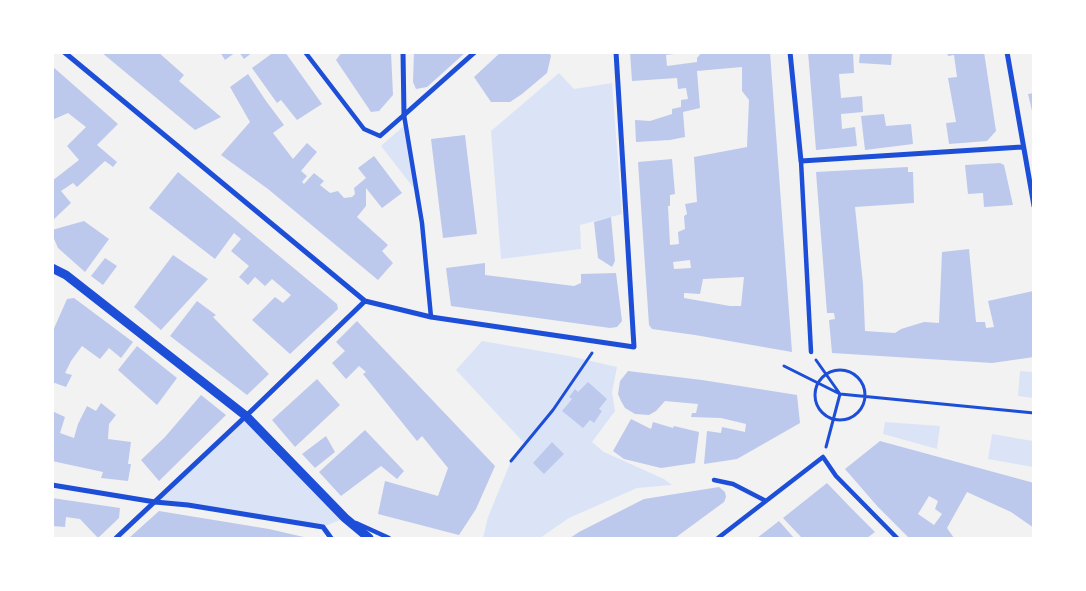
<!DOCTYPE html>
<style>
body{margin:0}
#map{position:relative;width:1086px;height:591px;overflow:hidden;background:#f2f2f2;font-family:Ubuntu,sans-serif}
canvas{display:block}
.frame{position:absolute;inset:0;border:54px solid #fff;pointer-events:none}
</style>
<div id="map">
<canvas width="1086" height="591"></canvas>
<div class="frame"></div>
</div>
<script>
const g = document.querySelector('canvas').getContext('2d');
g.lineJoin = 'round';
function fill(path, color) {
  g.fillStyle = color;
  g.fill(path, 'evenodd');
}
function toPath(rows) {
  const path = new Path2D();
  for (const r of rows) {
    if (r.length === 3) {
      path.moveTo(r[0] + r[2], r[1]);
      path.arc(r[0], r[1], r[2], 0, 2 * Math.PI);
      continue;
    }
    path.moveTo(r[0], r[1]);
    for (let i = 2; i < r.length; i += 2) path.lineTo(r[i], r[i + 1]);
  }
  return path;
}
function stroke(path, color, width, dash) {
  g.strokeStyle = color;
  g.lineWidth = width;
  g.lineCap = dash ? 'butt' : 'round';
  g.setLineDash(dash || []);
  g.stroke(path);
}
fill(toPath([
 [559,73,574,89,612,83,622,214,580,225,581,249,501,259,491,131],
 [406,124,416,191,381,146],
 [482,341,569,356,617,367,612,392,615,411,592,442,604,452,664,479,672,485,637,488,569,518,540,538,483,538,488,517,511,461,525,444,456,370],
 [1020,371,1033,372,1033,398,1018,396],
 [246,416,345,518,323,527,155,502],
 [885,422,940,426,937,449,883,434],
 [992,434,1033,441,1033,467,988,459]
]), '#dbe4f7');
fill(toPath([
 [101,52,158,52,184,75,179,81,221,117,195,130],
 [220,52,236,52,225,60],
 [239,52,253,52,244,59],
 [274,52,285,52,322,104,297,120,281,100,277,103,252,68],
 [342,52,391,52,393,95,379,111,371,112,336,60],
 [414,52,466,52,427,87,416,89,413,82],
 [501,52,549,52,551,56,547,73,522,94,510,102,491,102,474,77],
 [630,52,674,52,674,54,666,55,667,66,697,62,697,58,702,52,770,52,792,352,695,335,652,329,649,325,638,162,672,159,675,194,670,195,670,206,668,206,670,245,679,244,678,232,685,229,684,216,687,214,685,204,697,202,694,157,747,147,749,100,742,91,742,67,697,71,700,108,683,112,685,137,670,140,636,142,635,120,650,121,672,114,672,109,681,107,681,100,688,99,686,88,678,89,677,78,632,81],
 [690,260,691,268,674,269,673,262],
 [744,277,741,306,730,306,684,298,684,293,700,294,703,279],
 [808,52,853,52,854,73,839,74,841,98,862,96,863,112,841,114,842,129,855,127,857,146,816,150],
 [860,52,892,52,891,65,859,63],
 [947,52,984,52,996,131,987,141,949,144,946,123,956,122,948,78,957,77,954,55,948,56],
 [52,66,118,124,97,145,117,162,113,167,105,161,77,187,73,183,61,191,71,203,52,221,52,181,79,160,67,146,86,127,68,113,52,120],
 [248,74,266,101,284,125,273,133,293,159,307,143,317,152,301,171,307,176,302,182,304,184,314,173,324,181,320,185,330,193,338,191,344,198,352,197,355,194,354,188,366,178,358,168,374,156,402,193,382,208,366,188,366,206,357,217,388,245,382,251,393,263,378,280,268,189,221,155,250,122,230,87],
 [1034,93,1034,115,1033,115,1028,94],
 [884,114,886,126,911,124,913,144,865,150,861,116],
 [465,135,477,234,443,238,431,139],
 [1000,163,1004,165,1013,205,984,207,983,193,968,194,965,165],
 [908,167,908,172,913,172,914,203,855,207,863,284,865,331,895,333,901,329,924,322,939,323,942,252,969,249,976,322,985,322,986,328,994,327,988,301,1033,291,1034,357,992,363,832,353,829,320,835,319,834,313,827,313,816,172],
 [178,172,337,304,338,309,290,354,252,320,275,297,283,303,291,295,272,279,265,286,255,277,248,285,239,277,249,266,231,251,241,239,234,233,215,259,149,208],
 [611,217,615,261,612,267,598,258,594,222],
 [84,221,109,239,85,272,58,248,52,234,52,230],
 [173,255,208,279,161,330,134,307],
 [105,258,117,266,103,285,91,276],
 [485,263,485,275,574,286,581,283,581,274,616,273,622,321,617,327,610,328,451,306,446,268],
 [74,298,133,342,121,358,109,348,100,359,82,346,71,361,65,373,72,375,66,387,52,382,52,333,67,299],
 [197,301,216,315,213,317,269,374,247,395,170,336],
 [357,321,495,466,476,509,459,535,378,514,385,481,438,496,448,468,422,436,417,441,363,374,366,372,359,366,346,379,332,363,345,351,336,342],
 [137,346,177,378,157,405,118,370],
 [628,371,702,380,797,395,800,423,737,459,704,464,707,431,721,433,722,427,745,432,746,424,721,418,691,417,692,413,696,413,698,404,665,401,656,411,649,415,635,414,625,408,621,401,618,394,620,381],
 [317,379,340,405,295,447,272,420],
 [588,382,607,399,599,409,602,411,594,423,590,420,583,428,562,411,572,399,569,397,575,389,578,392],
 [201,395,226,415,159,481,141,460,165,437],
 [101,403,116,415,109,424,108,439,131,442,128,464,131,464,128,481,101,478,103,472,52,461,52,411,65,417,60,433,74,438,78,424,87,406,96,411],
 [631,419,651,429,653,422,673,428,674,426,699,432,695,463,661,468,624,459,613,451],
 [365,430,404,471,397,479,381,466,341,496,319,472],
 [326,436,335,452,315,468,302,454],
 [880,441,1034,483,1034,528,1011,512,967,492,947,528,954,538,909,538,878,507,845,469],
 [929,496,938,501,935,509,942,514,934,525,918,514],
 [552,442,564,454,544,474,533,463],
 [827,483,851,508,875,532,867,538,802,538,783,518],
 [719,487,725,492,726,497,724,502,675,538,570,538,579,532,644,499],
 [52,498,120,508,119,518,98,538,80,519,66,517,65,527,52,526],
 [159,511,269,529,308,538,129,538],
 [779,521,794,538,757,538]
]), '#bdc9ec');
stroke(toPath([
 [816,360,840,394,826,447],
 [784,366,840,394,1034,413],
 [840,395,25],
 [511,461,553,410,592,353]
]), '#1d4ed8', 3);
stroke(toPath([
 [305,52,364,129,380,136,404,115],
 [404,115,422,223,431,317],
 [801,161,811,352],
 [714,480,733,484,766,501],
 [356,523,389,538],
 [718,538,823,457,836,476,897,538]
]), '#1d4ed8', 4.5);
stroke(toPath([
 [64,52,365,301,431,317,634,347,616,52],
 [403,52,404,115],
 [790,52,801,161,1022,147],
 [1007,52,1034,206],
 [404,115,475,52],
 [52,485,155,502,188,505,323,527,331,538],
 [116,538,246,416,365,301]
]), '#1d4ed8', 5);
stroke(toPath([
 [52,268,66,275,246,416,345,518,369,538]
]), '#1d4ed8', 9);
</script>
